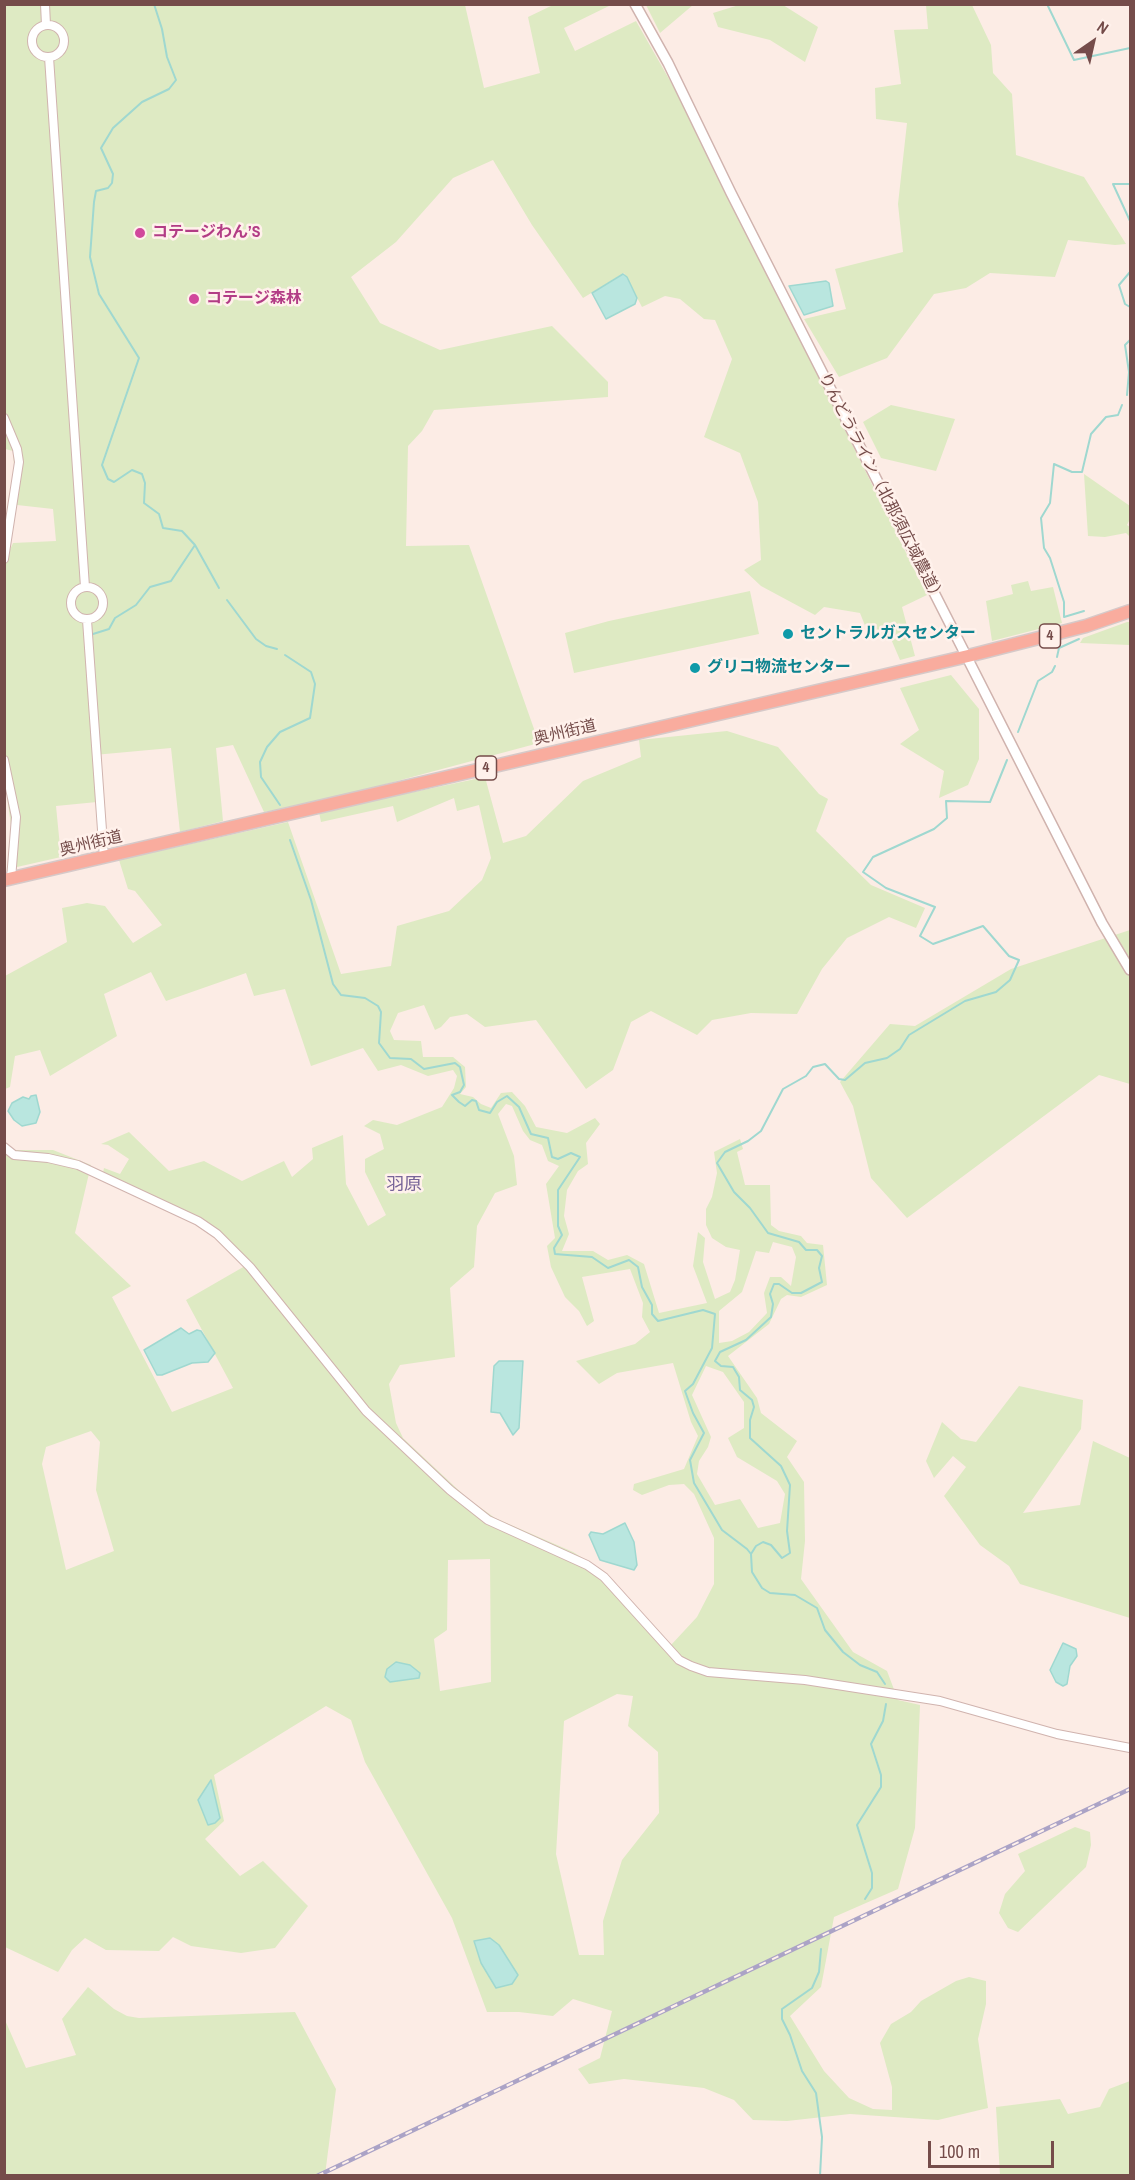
<!DOCTYPE html>
<meta charset="utf-8">
<style>
body{margin:0}
#map{position:relative;width:1135px;height:2180px;overflow:hidden;background:#fcece5;font-family:"Archivo Narrow",sans-serif}
canvas{display:block}
.frame{position:absolute;inset:0;border:6px solid #754c4a;pointer-events:none}
.north{position:absolute;left:1063px;top:12px;width:60px;height:60px;-webkit-text-stroke:4px #fff1eb;paint-order:stroke;rotate:34deg;font-size:16px;font-weight:700;line-height:24px;text-align:center;color:#754c4a}
.north::after{content:'';display:block;margin:auto;width:21px;height:27px;background:#754c4a;clip-path:polygon(50% 0,100% 100%,50% 72%,0 100%)}
.scale{position:absolute;left:928px;top:2141px;width:126px;height:27px;box-sizing:border-box;border:3px solid #754c4a;border-top:0;padding-left:8px;font-size:18px;line-height:21px;white-space:nowrap;color:#754c4a;-webkit-text-stroke:4px #fff1eb;paint-order:stroke}
</style>
<div id="map">
<canvas width="1135" height="2180"></canvas>
<div class="frame"></div>
<div class="north">N</div>
<div class="scale">100 m</div>
</div>
<script>
const g = document.querySelector('canvas').getContext('2d');
g.lineJoin = 'round';
function fill(path, color) {
  g.fillStyle = color;
  g.fill(path, 'evenodd');
}
function toPath(rows) {
  const path = new Path2D();
  for (const r of rows) {
    if (r.length === 3) {
      path.moveTo(r[0] + r[2], r[1]);
      path.arc(r[0], r[1], r[2], 0, 2 * Math.PI);
      continue;
    }
    path.moveTo(r[0], r[1]);
    for (let i = 2; i < r.length; i += 2) path.lineTo(r[i], r[i + 1]);
  }
  return path;
}
function stroke(path, color, width, dash) {
  g.strokeStyle = color;
  g.lineWidth = width;
  g.lineCap = dash ? 'butt' : 'round';
  g.setLineDash(dash || []);
  g.stroke(path);
}
function write(font, color, halo, rows, align = 'center') {
  g.font = font + ' "Archivo Narrow","Noto Sans JP",sans-serif';
  g.lineWidth = 5;
  g.setLineDash([]);
  g.textBaseline = 'middle';
  g.strokeStyle = halo;
  g.fillStyle = color;
  for (const [text, x, y, turn = 0] of rows) {
    g.save();
    g.translate(x, y);
    g.rotate((+turn || 0) * Math.PI / 180);
    g.textAlign = isNaN(turn) ? turn : align;
    if (halo) g.strokeText(text, 0, 0);
    g.fillText(text, 0, 0);
    g.restore();
  }
}
fill(toPath([
 [5,5,465,5,484,88,540,73,528,17,553,5,611,5,564,28,575,51,636,21,681,100,927,595,902,607,915,656,900,660,891,639,866,628,860,613,824,607,815,615,761,586,744,570,761,560,758,502,740,453,704,437,732,359,715,320,704,319,680,299,665,296,642,307,624,273,583,298,532,225,493,160,453,178,396,242,351,277,380,323,440,350,552,326,608,382,608,397,434,410,422,431,408,446,406,546,469,545,539,743,315,803,264,812,233,745,216,748,223,821,180,832,171,748,94,755,97,802,56,806,61,857,17,867,5,783,5,561,13,543,56,541,53,509,17,505,13,451,5,449],
 [646,5,693,5,660,33],
 [739,5,783,5,818,27,805,62,770,40,718,27,713,13],
 [926,5,972,5,991,45,993,73,1012,94,1016,155,1084,177,1126,244,1115,245,1068,240,1055,277,990,273,966,288,934,294,887,358,839,377,804,319,846,309,835,269,903,252,898,204,907,123,876,119,875,88,901,84,894,30,928,29],
 [891,405,955,419,936,471,881,458,863,422],
 [1084,474,1130,506,1130,519,1127,525,1130,527,1130,537,1126,533,1105,537,1088,536],
 [1028,581,1031,591,1053,587,1062,623,992,641,986,601,1013,594,1011,585],
 [750,591,759,634,574,673,565,633,609,621],
 [1127,622,1130,622,1130,645,1080,643,1083,638],
 [951,675,979,709,979,759,968,785,939,798,944,771,900,744,919,730,900,688],
 [727,731,778,747,819,794,828,799,816,831,871,885,925,908,916,928,889,917,847,938,822,969,797,1014,751,1013,712,1020,697,1035,651,1011,631,1022,613,1070,586,1089,536,1020,485,1027,467,1014,450,1017,441,1027,435,1030,424,1005,398,1013,390,1031,394,1040,421,1041,423,1057,453,1057,465,1067,466,1087,460,1094,473,1097,481,1104,491,1108,501,1093,512,1092,525,1106,536,1127,567,1133,595,1118,600,1124,586,1143,588,1164,578,1171,567,1190,564,1216,569,1234,562,1251,593,1251,608,1260,627,1255,644,1264,659,1313,707,1303,693,1266,698,1232,705,1238,703,1262,715,1299,730,1292,735,1280,740,1250,726,1247,712,1238,706,1225,706,1209,712,1197,717,1173,714,1152,740,1139,743,1149,737,1152,745,1185,770,1185,771,1225,779,1231,801,1236,807,1243,823,1245,827,1285,801,1297,787,1295,781,1299,769,1324,728,1356,757,1398,761,1413,797,1441,787,1457,804,1482,805,1541,801,1579,853,1652,887,1671,898,1700,920,1705,915,1828,898,1889,834,1917,821,1987,790,2016,824,2071,849,2098,873,2109,892,2110,892,2087,880,2043,891,2024,911,2012,921,2001,956,1981,969,1977,986,1981,986,2004,978,2039,988,2108,938,2120,850,2114,787,2121,753,2120,734,2100,704,2088,624,2079,589,2084,578,2069,600,2058,612,2011,573,1999,553,2016,519,2012,487,2012,452,1918,365,1762,351,1720,326,1706,214,1775,224,1821,205,1839,240,1876,263,1861,308,1906,275,1948,241,1953,191,1946,173,1937,159,1951,106,1950,85,1938,72,1950,58,1972,5,1947,5,1150,53,1150,91,1165,75,1233,131,1286,112,1297,172,1412,233,1388,186,1300,245,1266,237,1248,199,1220,103,1173,104,1168,120,1174,129,1159,108,1145,101,1144,129,1132,169,1171,204,1161,242,1181,284,1161,292,1177,313,1159,312,1148,343,1135,346,1184,368,1226,386,1215,365,1172,365,1159,384,1149,380,1134,364,1126,373,1120,397,1125,442,1107,454,1088,457,1076,453,1070,428,1076,401,1065,378,1071,363,1048,311,1066,285,989,254,996,246,973,166,1001,151,972,104,994,117,1036,50,1076,40,1050,15,1056,10,1087,5,1089,5,976,67,942,62,908,87,903,105,906,133,943,162,925,135,891,128,889,119,860,288,822,341,974,391,966,397,926,449,911,482,880,491,858,479,805,457,811,454,798,397,822,393,806,321,822,319,812,485,777,503,843,526,836,583,781,641,757,639,740],
 [506,1104,512,1106,523,1131,530,1140,542,1145,548,1161,559,1166,546,1184,555,1238,547,1246,551,1267,565,1297,579,1311,587,1326,594,1321,582,1277,630,1269,643,1303,642,1317,650,1332,635,1344,576,1361,599,1384,617,1373,673,1363,691,1422,698,1436,684,1469,634,1484,633,1490,642,1495,669,1485,684,1484,694,1494,714,1538,714,1584,697,1617,671,1645,602,1570,573,1552,495,1518,467,1498,403,1438,396,1423,389,1384,400,1365,455,1357,450,1288,474,1267,477,1226,495,1193,517,1185,514,1156,498,1114],
 [773,1242,792,1247,796,1257,791,1286,781,1277,770,1277,764,1293,767,1313,749,1332,732,1341,719,1343,719,1311,742,1292,756,1251,769,1253],
 [706,1366,723,1372,744,1402,744,1428,728,1438,737,1457,777,1481,785,1494,780,1523,758,1528,740,1499,715,1505,697,1474,699,1461,708,1447,711,1437,692,1395],
 [91,1431,100,1442,96,1490,114,1551,66,1570,42,1464,46,1447],
 [490,1559,491,1682,440,1691,434,1639,447,1630,448,1560],
 [617,1694,633,1696,628,1726,658,1752,659,1813,622,1860,603,1921,604,1955,579,1955,556,1854,564,1721],
 [1130,930,1130,1084,1099,1075,907,1218,871,1178,853,1106,840,1082,890,1024,915,1026,1011,969],
 [1019,1386,1083,1400,1081,1429,1023,1513,1080,1505,1093,1441,1130,1458,1130,1618,1020,1584,1009,1566,980,1545,944,1496,966,1467,953,1456,934,1478,926,1461,942,1422,961,1439,976,1442],
 [1075,1827,1090,1832,1091,1845,1086,1867,1018,1932,1008,1928,999,1913,1005,1894,1025,1871,1018,1854],
 [88,1987,114,2009,127,2016,139,2018,295,2012,336,2089,325,2175,5,2175,5,2020,26,2068,76,2055,62,2019],
 [1130,2081,1130,2175,1000,2175,996,2107,1060,2099,1068,2114,1100,2107,1109,2089]
]), '#deeac3');
const water = toPath([
 [623,274,627,277,637,298,635,304,606,319,592,293,623,274],
 [826,281,829,283,833,306,804,315,789,286,826,281],
 [36,1095,40,1112,36,1123,22,1126,14,1120,8,1111,12,1103,23,1097,29,1099,31,1096,36,1095],
 [181,1328,189,1334,197,1330,201,1331,215,1353,208,1362,192,1363,162,1375,157,1375,144,1350,181,1328],
 [499,1361,523,1361,519,1428,513,1435,500,1413,491,1412,494,1366,499,1361],
 [625,1523,634,1542,637,1565,634,1570,600,1560,589,1535,591,1532,603,1534,625,1523],
 [1063,1643,1076,1649,1077,1656,1070,1666,1067,1684,1063,1686,1056,1682,1050,1670,1063,1643],
 [396,1662,410,1665,420,1673,419,1678,390,1682,385,1677,387,1669,396,1662],
 [211,1780,220,1818,215,1823,208,1825,198,1800,211,1780],
 [490,1938,499,1945,518,1975,512,1984,496,1988,481,1963,474,1941,490,1938]
]);
fill(water, '#b9e6df');
stroke(water, '#9fd8d0', 1.5);
stroke(toPath([
 [1047,4,1074,60,1130,48],
 [1130,184,1113,184,1130,221],
 [1130,272,1119,285,1125,304,1130,307],
 [1127,395,1129,372,1125,345,1130,340],
 [195,545,219,588],
 [227,600,256,639,266,646,277,649],
 [1084,611,1064,617,1064,602,1050,558,1044,548,1041,518,1050,503,1054,464,1072,472,1082,472,1091,434,1106,417,1118,415,1122,405],
 [93,634,109,629,115,618,136,605,150,587,171,581,195,545,182,531,163,528,159,514,144,503,145,483,142,474,132,470,114,482,108,479,102,465,139,358,99,294,90,257,94,202,96,191,108,188,112,183,113,174,101,148,113,128,142,102,169,89,176,80,167,57,162,29,154,4],
 [1057,657,1059,648,1079,639],
 [1018,732,1038,681,1052,672,1055,666],
 [280,805,261,777,260,762,267,747,280,732,310,718,315,684,311,672,285,655],
 [290,840,311,900,333,984,341,995,365,998,378,1006,381,1012,379,1043,390,1058,411,1059,424,1069,455,1063,460,1067,464,1085,460,1092,452,1095,459,1102,465,1106,472,1100,476,1101,479,1110,490,1113,497,1102,507,1096,519,1107,531,1134,548,1138,552,1157,558,1159,571,1153,580,1157,558,1190,558,1226,562,1235,554,1248,555,1254,592,1257,608,1268,629,1260,638,1267,642,1287,652,1305,652,1314,658,1321,703,1310,715,1314,712,1348,693,1384,685,1391,693,1413,704,1433,690,1460,694,1483,722,1530,747,1549,751,1554,752,1572,762,1588,770,1593,795,1595,817,1608,825,1630,843,1652,860,1665,877,1672,885,1684],
 [751,1554,756,1546,763,1542,771,1545,782,1558,790,1553,787,1531,790,1485,781,1466,750,1438,750,1420,754,1407,752,1400,740,1390,739,1377,733,1367,721,1366,715,1361,720,1352,746,1340,771,1317,773,1304,770,1294,774,1284,779,1284,792,1293,801,1293,822,1282,819,1268,822,1256,817,1250,806,1250,799,1242,768,1233,750,1208,734,1192,717,1163,725,1152,748,1141,761,1131,783,1089,806,1076,813,1067,825,1064,839,1079,845,1080,865,1063,887,1058,900,1049,909,1035,965,1001,996,992,1010,980,1019,960,1009,956,983,926,933,944,920,936,935,907,886,888,863,872,873,857,934,829,947,818,946,801,990,802,1007,760],
 [865,1899,872,1888,872,1873,857,1825,881,1787,881,1775,871,1744,883,1721,886,1704],
 [820,2176,822,2137,816,2093,802,2071,790,2035,782,2019,782,2009,812,1988,819,1972,821,1949]
]), '#9fd8d0', 2);
const minor = toPath([
 [45,4,46,25],
 [48,41,16],
 [49,57,85,587],
 [4,418,17,449,19,462,4,559],
 [87,603,16],
 [87,620,104,858],
 [4,760,16,817,11,879],
 [4,1147,14,1155,48,1158,78,1165,198,1221,217,1234,250,1267,366,1411,450,1490,488,1520,587,1565,604,1577,679,1660,691,1666,708,1672,805,1680,940,1701,1057,1734,1130,1748]
]);
const tertiary = toPath([
 [635,4,668,63,731,193,1102,923,1130,970]
]);
const trunk = toPath([
 [4,880,968,656,1086,626,1130,611]
]);
stroke(minor, '#d0b3ae', 10);
stroke(tertiary, '#d0b3ae', 12);
stroke(trunk, '#d6c9c9', 15);
stroke(minor, '#fff', 8);
stroke(tertiary, '#fff', 9);
stroke(trunk, '#f9ac9e', 12);
const rail = toPath([
 [317,2176,1130,1789]
]);
stroke(rail, '#aba3c6', 4.5);
stroke(rail, '#fff1eb', 2, [7]);
for (const [x, y, r, color] of [
 [140,233,6,"#d1479c"],
 [194,299,6,"#d1479c"],
 [788,634,6,"#0f9aa8"],
 [695,668,6,"#0f9aa8"]
]) {
  const dot = new Path2D();
  dot.arc(x, y, r, 0, 2 * Math.PI);
  g.fillStyle = color;
  g.fill(dot);
  stroke(dot, '#fff1eb', 2);
}
for (const [x, y, w] of [
 [1050,636,21],
 [486,768,21]
]) {
  const box = new Path2D();
  box.roundRect(x - w / 2, y - 12, w, 24, 4.5);
  g.fillStyle = '#fff1eb';
  g.fill(box);
  stroke(box, '#754c4a', 1.5);
}
write('bold 15px', '#754c4a', null, [
 ["4",1050,636],
 ["4",486,768]
]);
write('bold 16px', '#b23c85', '#fff1eb', [
 ["コテージわん’S",152,233],
 ["コテージ森林",206,299]
], 'left');
write('16px', '#754c4a', '#fff1eb', [
 ["りんどうライン（北那須広域農道）",881,488,63],
 ["奥州街道",565,733,-13],
 ["奥州街道",91,844,-13]
]);
write('bold 16px', '#0d838f', '#fff1eb', [
 ["セントラルガスセンター",800,634],
 ["グリコ物流センター",707,668]
], 'left');
write('18px', '#786599', '#fff1eb', [
 ["羽原",404,1185]
]);
</script>
